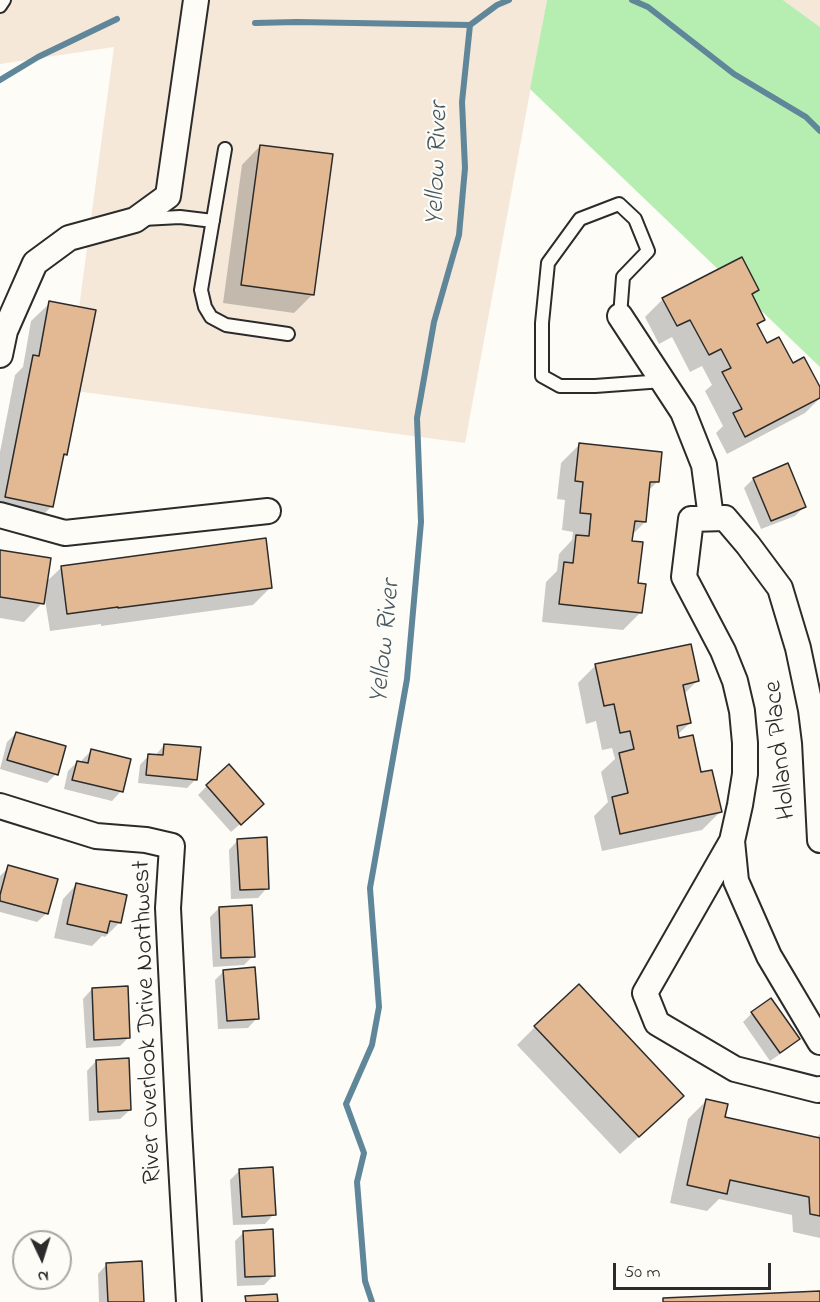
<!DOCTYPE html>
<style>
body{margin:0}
#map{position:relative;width:820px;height:1302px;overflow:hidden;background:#fdfcf7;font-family:"Indie Flower",sans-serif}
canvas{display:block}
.north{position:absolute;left:12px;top:1230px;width:60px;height:60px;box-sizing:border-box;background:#fdfcf7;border:2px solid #a9a8a5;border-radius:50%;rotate:176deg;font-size:16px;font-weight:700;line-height:24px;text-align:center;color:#2b2b2b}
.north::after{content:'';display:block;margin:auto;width:21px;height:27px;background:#2b2b2b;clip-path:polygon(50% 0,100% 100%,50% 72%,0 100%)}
.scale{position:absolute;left:613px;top:1263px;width:158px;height:27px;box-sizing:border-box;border:3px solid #2b2b2b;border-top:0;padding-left:8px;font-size:18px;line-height:21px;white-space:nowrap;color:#2b2b2b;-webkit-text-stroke:4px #fdfcf7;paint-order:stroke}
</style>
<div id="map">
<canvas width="820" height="1302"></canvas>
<div class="north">N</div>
<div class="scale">50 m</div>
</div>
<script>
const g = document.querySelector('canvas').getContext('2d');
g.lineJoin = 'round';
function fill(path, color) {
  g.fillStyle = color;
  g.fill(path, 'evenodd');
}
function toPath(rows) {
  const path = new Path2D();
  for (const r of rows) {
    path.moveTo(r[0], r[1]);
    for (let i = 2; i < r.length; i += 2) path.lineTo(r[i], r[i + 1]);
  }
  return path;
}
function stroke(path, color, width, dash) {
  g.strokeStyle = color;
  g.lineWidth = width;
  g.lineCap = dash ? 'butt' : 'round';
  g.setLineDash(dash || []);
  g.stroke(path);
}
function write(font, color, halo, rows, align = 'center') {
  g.font = font + ' "Indie Flower",sans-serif';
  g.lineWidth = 4.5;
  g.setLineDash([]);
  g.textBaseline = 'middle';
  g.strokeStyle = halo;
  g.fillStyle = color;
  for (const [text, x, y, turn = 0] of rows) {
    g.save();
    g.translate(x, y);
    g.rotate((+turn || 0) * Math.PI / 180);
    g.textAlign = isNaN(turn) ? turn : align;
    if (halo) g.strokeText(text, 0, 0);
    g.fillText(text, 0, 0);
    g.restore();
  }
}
fill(toPath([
 [0,0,547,0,465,443,68,390,114,47,0,64],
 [783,0,820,0,820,27]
]), '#f5e8d9');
fill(toPath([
 [547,0,783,0,820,27,820,367,530,89]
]), '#b6eeb1');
fill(toPath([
 [260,146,312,295,294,313,223,303,242,165],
 [757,290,751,296,763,320,756,327,767,345,792,365,820,390,820,398,805,413,727,454,716,433,723,426,705,391,712,385,702,366,690,372,672,337,659,344,645,317,663,299],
 [50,303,66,454,61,459,52,506,34,524,0,518,0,452,15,375,23,367,31,321],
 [579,445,657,482,648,491,645,522,632,535,631,543,641,612,623,630,542,622,546,582,557,571,559,554,572,540,573,532,562,530,565,500,557,499,561,463],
 [753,479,804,507,795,516,761,529,744,488],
 [0,551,45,583,62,567,271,587,253,605,101,626,101,624,50,631,44,594,42,603,24,622,0,618],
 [596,665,697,681,684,694,690,723,677,735,720,812,702,830,602,851,594,816,608,802,601,772,615,759,612,748,602,750,596,721,586,724,578,683],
 [16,733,56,774,47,783,0,769,7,742],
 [164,745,196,779,187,788,138,783,140,765,149,755,155,756],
 [91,751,121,791,112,801,64,789,68,771,77,762,81,763,82,760],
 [207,786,253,813,231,832,198,795],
 [238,840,267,888,258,898,231,899,229,850],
 [9,867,47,913,37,922,0,912,0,876],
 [76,885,125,896,119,923,105,937,102,936,92,946,54,938,63,899],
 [219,908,253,956,244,965,213,967,210,917],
 [224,971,257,1018,248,1028,218,1029,215,980],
 [92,989,129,1037,120,1046,86,1048,83,999],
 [771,1000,798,1039,789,1048,770,1061,743,1022,752,1013],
 [535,1027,664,1114,620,1154,517,1045],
 [96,1061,130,1110,120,1119,89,1121,87,1071],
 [706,1101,724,1118,816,1138,820,1134,820,1238,793,1232,792,1215,719,1199,707,1211,670,1203,688,1119],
 [240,1170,274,1214,265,1224,233,1225,230,1180],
 [244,1232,273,1276,264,1285,237,1286,235,1241],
 [107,1264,143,1302,99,1302,98,1274]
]), '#0003');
stroke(toPath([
 [632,0,648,7,734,74,806,117,820,131],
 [255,23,297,22,470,25],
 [0,80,38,57,117,19],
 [372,1302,365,1281,357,1182,364,1153,346,1104,372,1045,379,1007,370,888,407,679,421,522,417,418,434,322,459,235,465,168,462,102,470,25,497,5,509,0]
]), '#60869a', 6);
const building = toPath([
 [260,145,333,154,314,295,241,285,260,145],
 [742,257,759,290,752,294,765,320,757,324,767,343,779,337,793,363,804,357,820,387,820,398,745,437,733,413,742,409,722,372,731,368,721,349,709,355,690,320,677,326,662,298,742,257],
 [49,301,96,310,67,455,64,454,53,507,5,497,33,355,39,356,49,301],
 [579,443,662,452,659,482,650,482,646,522,635,521,632,541,643,542,638,583,646,584,642,613,559,604,564,562,573,563,576,535,589,536,591,514,580,513,583,482,575,481,579,443],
 [788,463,806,507,771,521,753,478,788,463],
 [266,538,272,588,118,608,118,607,67,614,61,566,266,538],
 [0,550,51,558,44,604,0,597,0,550],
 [691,644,699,681,683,685,691,723,677,726,679,738,693,735,701,772,712,770,722,812,620,834,612,797,628,793,619,753,634,749,630,731,620,733,614,704,604,706,595,664,691,644],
 [16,732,66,746,58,775,7,760,16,732],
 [164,744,201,747,197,780,146,775,148,754,163,755,164,744],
 [91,749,131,759,123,792,72,780,77,761,88,763,91,749],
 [229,764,264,804,241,825,206,785,229,764],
 [267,837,269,889,240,890,237,839,267,837],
 [8,865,58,879,48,914,0,901,0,895,8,865],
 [76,883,127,895,121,923,110,921,107,933,67,924,76,883],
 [252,905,255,957,221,958,219,907,252,905],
 [255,967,259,1019,227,1021,223,970,255,967],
 [579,984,684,1096,639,1137,534,1026,579,984],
 [128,986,130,1038,94,1040,92,988,128,986],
 [771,998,800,1039,780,1053,751,1012,771,998],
 [129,1058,131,1110,98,1112,96,1060,129,1058],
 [706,1099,728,1104,725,1117,820,1138,820,1216,810,1214,809,1197,730,1180,727,1194,687,1185,706,1099],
 [273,1167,276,1215,242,1217,239,1169,273,1167],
 [273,1229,275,1276,245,1277,243,1231,273,1229],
 [142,1261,144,1302,108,1302,106,1263,142,1261],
 [820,1291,820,1302,663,1302,663,1298,820,1291],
 [277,1294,278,1302,246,1302,245,1296,277,1294]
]);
fill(building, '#e3b993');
stroke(building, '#2b2b2b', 1.5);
const service = toPath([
 [0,6,4,0],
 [225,149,201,290,205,307,211,317,226,325,288,334],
 [143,219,180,217,213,221],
 [620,316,623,277,648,251,635,219,619,204,580,219,548,263,542,323,542,376,560,386,595,386,663,381]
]);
const minor = toPath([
 [620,316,683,412,704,465,711,518],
 [0,355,5,331,35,263,69,238,135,220,168,196,196,0],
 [0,515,65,533,268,511],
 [0,806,96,836,146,840,172,846,168,908,179,1129,189,1302],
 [820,840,815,742,811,710,798,648,780,588,748,545,725,518,691,519,684,577,723,651,735,681,742,711,745,743,745,774,740,805,732,841,736,881,769,956,820,1042],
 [732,841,645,993,657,1023,735,1069,818,1090,820,1089]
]);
stroke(service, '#2b2b2b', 16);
stroke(minor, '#2b2b2b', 28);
stroke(service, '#fdfcf7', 12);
stroke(minor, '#fdfcf7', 24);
write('26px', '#2b2b2b', '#fdfcf7', [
 ["Holland Place",782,750,-96],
 ["River Overlook Drive Northwest",149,1022,-92]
]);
write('italic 27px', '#465862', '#fdfcf7', [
 ["Yellow River",439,164,-88],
 ["Yellow River",387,642,-84]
]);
</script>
